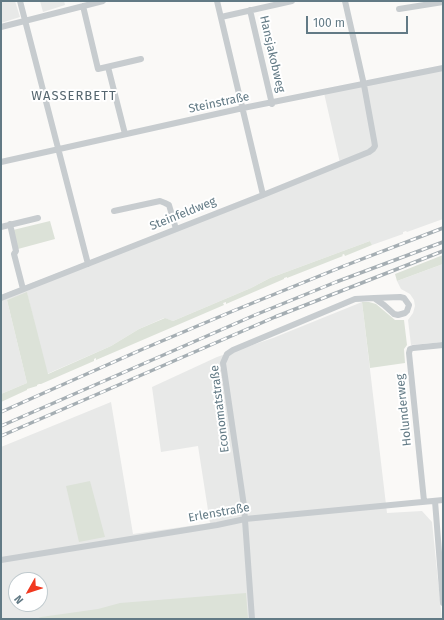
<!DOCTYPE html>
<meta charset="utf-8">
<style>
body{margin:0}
#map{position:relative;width:444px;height:620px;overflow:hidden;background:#faf9f7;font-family:"Fira Sans",sans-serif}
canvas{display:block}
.frame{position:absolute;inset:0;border:2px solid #627a85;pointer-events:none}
.north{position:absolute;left:8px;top:572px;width:40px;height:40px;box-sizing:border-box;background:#fff;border:1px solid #c0cace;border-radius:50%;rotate:231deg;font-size:11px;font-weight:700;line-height:16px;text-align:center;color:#627a85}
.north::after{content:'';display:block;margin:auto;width:14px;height:18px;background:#f13920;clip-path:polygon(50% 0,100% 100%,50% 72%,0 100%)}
.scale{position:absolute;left:306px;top:16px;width:102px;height:18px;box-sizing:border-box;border:2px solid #627a85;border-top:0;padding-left:5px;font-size:12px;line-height:14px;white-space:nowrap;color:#627a85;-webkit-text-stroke:3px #fff;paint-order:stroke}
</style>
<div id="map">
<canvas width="444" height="620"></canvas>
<div class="frame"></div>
<div class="north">N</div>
<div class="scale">100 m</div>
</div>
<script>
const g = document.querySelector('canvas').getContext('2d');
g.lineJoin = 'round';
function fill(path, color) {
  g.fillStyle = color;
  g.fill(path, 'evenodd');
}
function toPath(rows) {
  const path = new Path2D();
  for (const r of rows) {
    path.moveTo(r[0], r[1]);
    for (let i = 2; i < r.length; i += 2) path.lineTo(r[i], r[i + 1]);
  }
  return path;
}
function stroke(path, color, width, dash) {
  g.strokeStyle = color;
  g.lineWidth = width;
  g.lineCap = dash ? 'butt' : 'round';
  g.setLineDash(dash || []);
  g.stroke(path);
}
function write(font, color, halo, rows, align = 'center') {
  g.font = font + ' "Fira Sans",sans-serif';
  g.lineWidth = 4;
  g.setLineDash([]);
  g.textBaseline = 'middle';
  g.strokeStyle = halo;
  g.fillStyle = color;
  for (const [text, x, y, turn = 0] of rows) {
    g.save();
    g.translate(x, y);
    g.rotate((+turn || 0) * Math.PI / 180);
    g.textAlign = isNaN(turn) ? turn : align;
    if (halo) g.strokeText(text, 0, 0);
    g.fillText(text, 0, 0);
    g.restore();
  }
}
fill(toPath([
 [1,1,15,1,20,17,1,23],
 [40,1,64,1,65,5,43,12],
 [443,68,443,219,407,232,406,231,403,232,403,234,372,245,370,241,270,278,251,288,173,321,164,318,139,329,111,346,47,374,27,293,7,300,27,383,1,394,1,295,340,163,324,93],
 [443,264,443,342,411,345,408,320,413,313,415,306,414,300,410,294,401,289,397,281],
 [362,302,387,513,422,511,432,522,442,619,1,619,1,447,111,402,133,534,210,523,198,446,161,452,152,387,217,357,273,338],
 [16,580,40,580,40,604,16,604]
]), '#e8e9e8');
fill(toPath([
 [50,221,55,239,18,249,13,230],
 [370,241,372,245,345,256,344,254,342,255,343,256,287,278,287,277,284,278,284,279,226,304,226,302,223,303,224,305,96,360,96,358,94,359,94,361,41,384,39,384,37,385,37,386,27,389,27,390,1,402,1,394,27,383,7,300,27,292,48,374,111,346,139,329,165,318,173,321,251,288,270,278],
 [443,255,443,264,397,281,395,274],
 [362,302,369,302,376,304,395,320,404,320,407,345,404,349,405,363,370,368],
 [90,481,105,537,79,542,66,486],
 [246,593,248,619,36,619,41,617,98,609,120,603]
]), '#dce2d8');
stroke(toPath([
 [20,1,88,264],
 [217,1,263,195],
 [83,6,98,69,141,59],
 [399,9,443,2],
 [250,10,272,104],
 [221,17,292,1],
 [1,27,103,1],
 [108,67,125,134],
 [1,162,243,108,443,68],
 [114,211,160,201,165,203,169,205,176,229],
 [10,224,16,251,14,254,23,289],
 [1,227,38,218],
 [1,298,263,195,369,152,373,149,375,146,374,140,364,85,345,1],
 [424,501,409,353,410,349,413,348,443,345],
 [435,501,443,603],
 [1,560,217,525,245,519,443,500],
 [252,619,244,506,223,363,227,354,233,350,355,299,374,298,384,305,394,314,398,315,405,313,407,311,409,305,404,298,400,297,374,298]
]), '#c7cccf', 6);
const rail = toPath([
 [1,412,143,349,233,311,344,266,443,228],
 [1,426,255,315,336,282,443,242],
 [1,436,275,317,443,251]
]);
stroke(rail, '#a5aeb3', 3.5);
stroke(rail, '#fff', 2, [6]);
write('12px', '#627a85', '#fff', [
 ["Hansjakobweg",272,54,77],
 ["Steinstraße",219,103,-12],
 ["Steinfeldweg",183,214,-22],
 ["Economatstraße",220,409,-97],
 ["Holunderweg",404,410,-96],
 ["Erlenstraße",219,513,-10]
]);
g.letterSpacing = '1px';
write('13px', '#55666f', '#fff', [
 ["WASSERBETT",74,96]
]);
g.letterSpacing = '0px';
</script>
